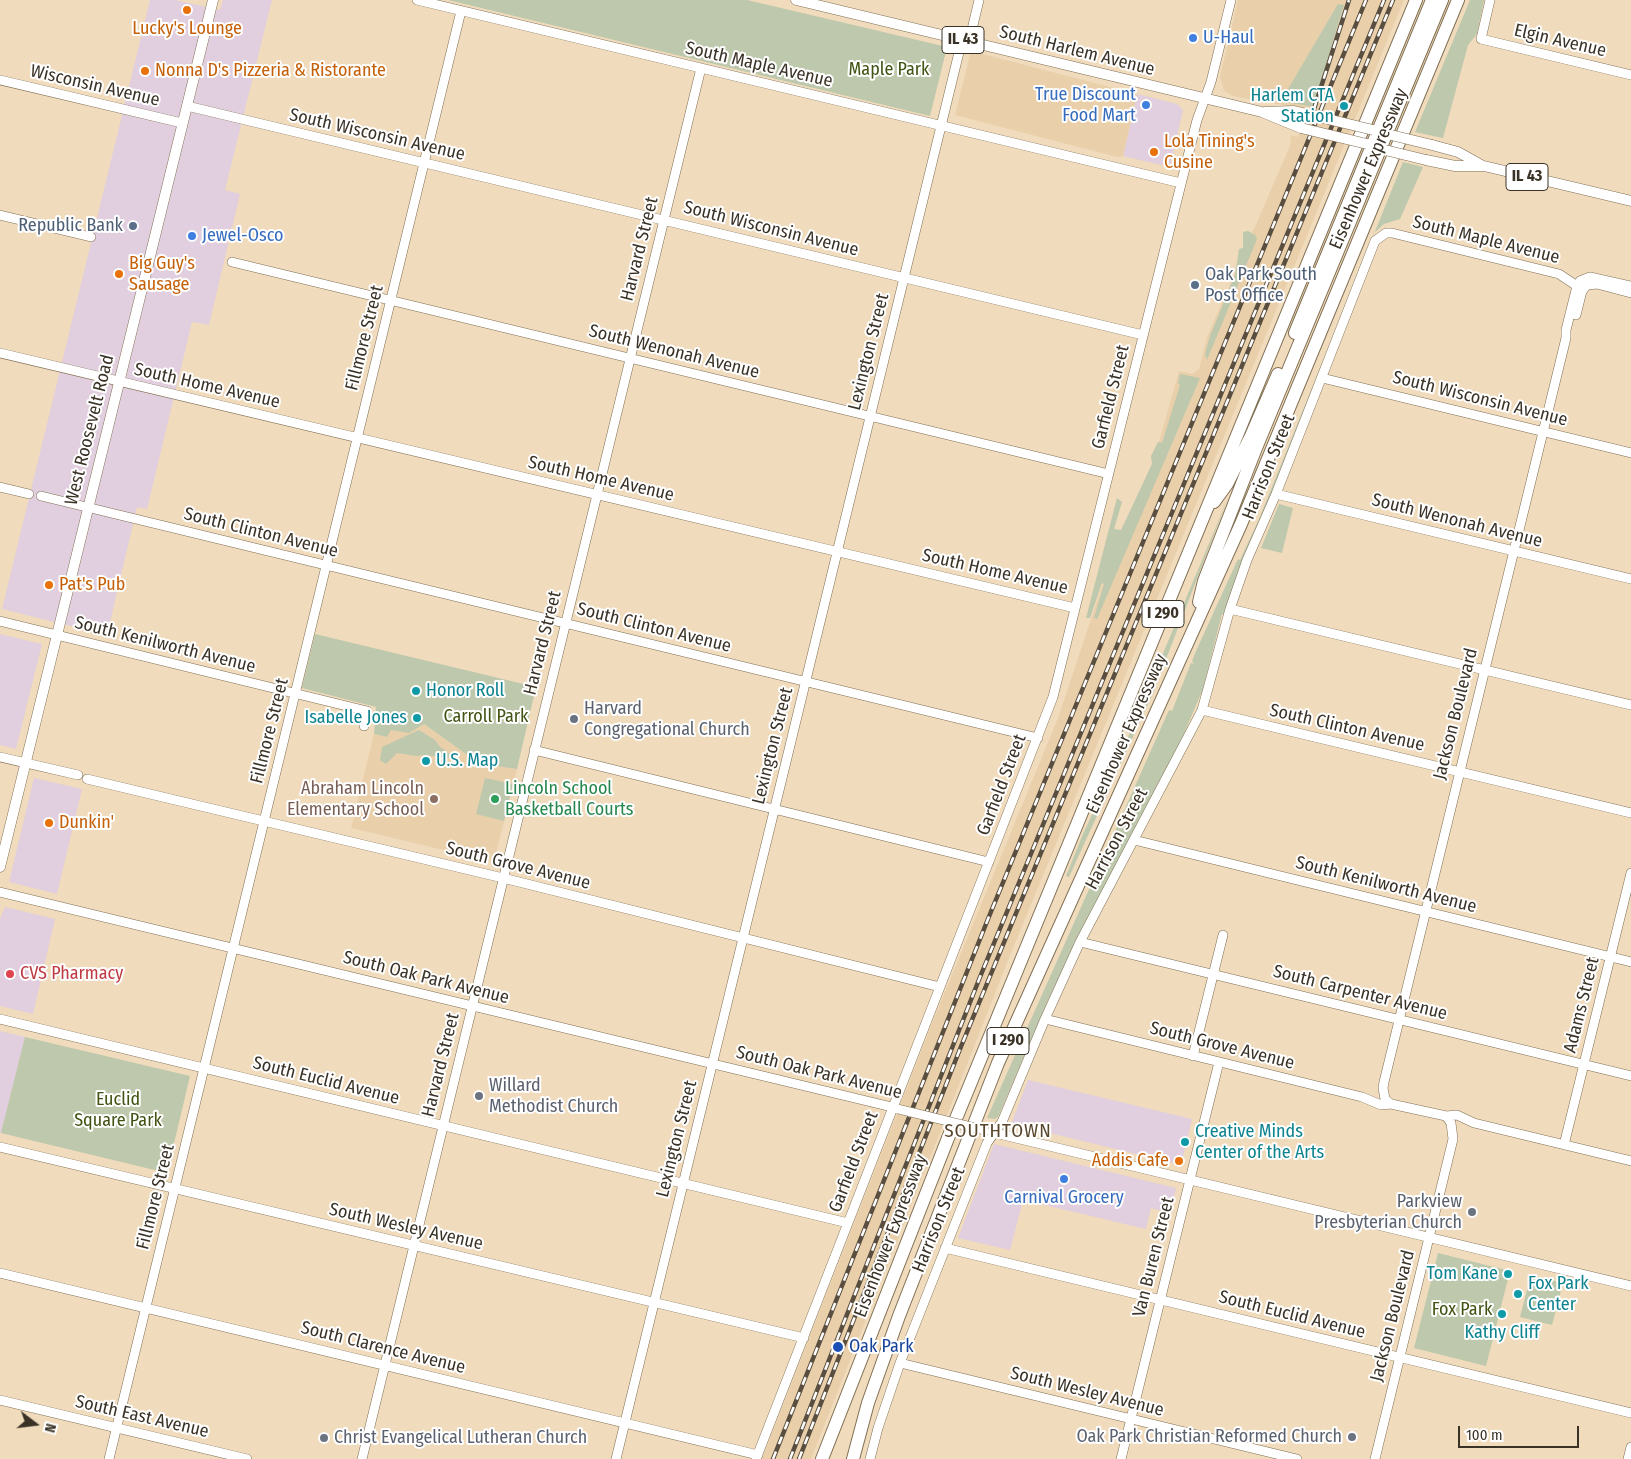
<!DOCTYPE html>
<style>
body{margin:0}
#map{position:relative;width:1631px;height:1459px;overflow:hidden;background:#f0dbbd;font-family:"Fira Sans Condensed",sans-serif}
canvas{display:block}
.north{position:absolute;left:10px;top:1399px;width:50px;height:50px;-webkit-text-stroke:4px #fff;paint-order:stroke;rotate:105deg;font-size:14px;font-weight:700;line-height:20px;text-align:center;color:#3a3226}
.north::after{content:'';display:block;margin:auto;width:18px;height:22px;background:#3a3226;clip-path:polygon(50% 0,100% 100%,50% 72%,0 100%)}
.scale{position:absolute;left:1458px;top:1426px;width:121px;height:22px;box-sizing:border-box;border:2px solid #3a3226;border-top:0;padding-left:6px;font-size:15px;line-height:18px;white-space:nowrap;color:#3a3226;-webkit-text-stroke:4px #fff;paint-order:stroke}
</style>
<div id="map">
<canvas width="1631" height="1459"></canvas>
<div class="north">N</div>
<div class="scale">100 m</div>
</div>
<script>
const g = document.querySelector('canvas').getContext('2d');
g.lineJoin = 'round';
function fill(path, color) {
  g.fillStyle = color;
  g.fill(path, 'evenodd');
}
function toPath(rows) {
  const path = new Path2D();
  for (const r of rows) {
    path.moveTo(r[0], r[1]);
    for (let i = 2; i < r.length; i += 2) path.lineTo(r[i], r[i + 1]);
  }
  return path;
}
function stroke(path, color, width, dash) {
  g.strokeStyle = color;
  g.lineWidth = width;
  g.lineCap = dash ? 'butt' : 'round';
  g.setLineDash(dash || []);
  g.stroke(path);
}
function write(font, color, halo, rows, align = 'center') {
  g.font = font + ' "Fira Sans Condensed",sans-serif';
  g.lineWidth = 4;
  g.setLineDash([]);
  g.textBaseline = 'middle';
  g.strokeStyle = halo;
  g.fillStyle = color;
  for (const [text, x, y, turn = 0] of rows) {
    g.save();
    g.translate(x, y);
    g.rotate((+turn || 0) * Math.PI / 180);
    g.textAlign = isNaN(turn) ? turn : align;
    if (halo) g.strokeText(text, 0, 0);
    g.fillText(text, 0, 0);
    g.restore();
  }
}
fill(toPath([
 [150,0,175,0,220,10,223,0,272,0,225,190,240,194,209,325,192,322,147,509,137,507,107,635,2,609],
 [1137,94,1177,104,1183,110,1170,167,1123,156],
 [0,634,42,644,16,749,0,745],
 [34,778,82,789,57,894,9,882],
 [5,907,55,919,33,1014,0,1006,0,919],
 [0,1031,25,1037,1,1133,0,1133],
 [1028,1080,1192,1119,1181,1165,1013,1124,1012,1122],
 [994,1144,1176,1188,1170,1213,1151,1208,1146,1229,1023,1200,1010,1250,958,1238]
]), '#e1cede');
fill(toPath([
 [1238,0,1404,0,1011,953,811,1459,762,1459,933,1021,1058,718,1102,586,1155,456,1179,371,1192,374,1199,369,1207,337,1290,146,1291,135,1298,137,1309,110,1233,96,1224,91,1220,77],
 [971,51,1137,94,1123,156,1117,157,955,115],
 [424,724,480,764,517,769,494,862,351,828,374,734,387,737,391,730,409,732]
]), '#e9d0ab');
fill(toPath([
 [448,0,747,0,947,47,930,116],
 [1470,0,1484,0,1477,34,1468,45,1443,138,1415,132],
 [1338,4,1344,5,1313,107,1281,101],
 [1403,162,1423,167,1400,219,1384,224,1374,233,1296,436,1243,559,1224,614,1222,614,1203,689,1182,738,1049,998,998,1117,995,1119,987,1118,1169,710,1172,711,1191,663,1194,664,1192,661,1196,651,1238,559,1240,560,1259,519],
 [1248,231,1255,235,1257,239,1207,360,1205,354,1210,336,1235,275,1239,249,1243,248,1243,232],
 [1180,374,1200,378,1097,619,1094,618,1104,584,1102,583,1090,618,1086,618,1117,498,1122,502,1114,529,1121,530,1152,464,1151,456,1158,442,1162,443,1180,385,1178,383],
 [1228,498,1153,693,1069,877,1066,876,1083,834,1126,742],
 [1279,504,1293,508,1282,553,1261,548],
 [315,634,536,687,517,769,480,764,424,724,409,733,391,730,387,737,374,734,376,707,302,688],
 [419,730,435,740,440,747,450,754,449,758,424,755,416,756,397,753,386,764,380,760,382,747],
 [485,778,513,784,504,821,476,814],
 [25,1037,190,1076,167,1173,1,1133],
 [1438,1253,1510,1271,1486,1366,1414,1348],
 [1531,1275,1563,1283,1552,1325,1520,1317]
]), '#bdc8ac');
const minor = toPath([
 [417,0,1181,183],
 [1490,0,1481,39,1631,75],
 [969,42,979,0],
 [0,80,182,123],
 [187,106,1143,335],
 [0,215,91,237],
 [232,262,1109,474],
 [1576,315,1582,291,1587,285,1597,284,1631,293],
 [0,353,1075,608],
 [1322,378,1631,453],
 [0,487,29,494],
 [1276,494,1631,579],
 [41,496,1038,738],
 [1230,609,1631,705],
 [0,621,367,711,364,726],
 [1202,710,1631,813],
 [534,750,989,862],
 [0,757,78,775],
 [87,779,503,878,940,987],
 [1134,840,1631,962],
 [0,892,896,1108],
 [1080,942,1631,1076],
 [0,1019,848,1223],
 [1045,1019,1362,1097,1381,1105,1391,1104,1446,1116,1457,1115,1474,1123,1631,1161],
 [1193,1056,1223,935],
 [1391,1104,1385,1099,1383,1088,1384,1082,1566,338,1566,330,1577,286,1580,281,1590,277,1631,286],
 [991,1132,1631,1286],
 [1564,1145,1631,873],
 [0,1147,804,1338],
 [945,1248,1631,1413],
 [0,1273,758,1455],
 [900,1363,1297,1459],
 [0,1400,247,1459],
 [109,1459,461,11],
 [362,1459,701,68],
 [616,1459,962,40],
 [756,1459,1053,697,1197,120,1211,82,1231,0],
 [870,1459,878,1428,900,1363,987,1143,1002,1122,1045,1019,1080,942,1202,710,1230,609,1247,560,1276,494,1375,241,1386,233,1392,233,1559,274,1577,286],
 [1121,1459,1219,1062],
 [1375,1459,1453,1139,1451,1123,1446,1116],
 [1628,1459,1631,1447]
]);
const major = toPath([
 [796,0,1262,112,1301,128],
 [1265,112,1294,111,1307,114],
 [1432,145,1458,152,1483,166],
 [1426,160,1455,166,1484,166,1631,201],
 [0,867,213,0]
]);
const highway = toPath([
 [1295,333,1432,0],
 [1214,502,1227,484,1251,436,1278,374],
 [1199,602,1204,581,1256,448,1442,0],
 [822,1459,948,1138,1416,0],
 [853,1459,868,1403,899,1316,998,1063,1241,524,1458,0]
]);
stroke(minor, '#827054', 10);
stroke(major, '#827054', 11);
stroke(highway, '#827054', 14);
stroke(minor, '#fff', 9);
stroke(major, '#fff', 10);
stroke(highway, '#fff', 12);
const rail = toPath([
 [1314,109,1349,0],
 [773,1459,988,919,1366,0],
 [790,1459,980,977,1384,0],
 [799,1459,960,1049,1393,0]
]);
stroke(rail, '#594e3f', 4.5);
stroke(rail, '#fff', 2.5, [8]);
const minorBridge = toPath([
 [898,1109,984,1130]
]);
const majorBridge = toPath([
 [1307,114,1373,130],
 [1301,128,1367,144],
 [1391,135,1432,145],
 [1385,150,1426,160]
]);
stroke(minorBridge, '#827054', 10, []);
stroke(majorBridge, '#827054', 11, []);
stroke(minorBridge, '#fff', 9);
stroke(majorBridge, '#fff', 10);
for (const [x, y, r, color] of [
 [187,10,5,"#e8710a"],
 [1193,38,5,"#3f7fe0"],
 [145,71,5,"#e8710a"],
 [1146,105,5,"#3f7fe0"],
 [1344,106,5,"#0f9aa8"],
 [1154,152,5,"#e8710a"],
 [133,226,5,"#5c6f8a"],
 [192,236,5,"#3f7fe0"],
 [119,274,5,"#e8710a"],
 [1195,285,5,"#5c6f8a"],
 [49,585,5,"#e8710a"],
 [416,691,5,"#0f9aa8"],
 [417,718,5,"#0f9aa8"],
 [574,719,5,"#6b7280"],
 [426,761,5,"#0f9aa8"],
 [434,799,5,"#8d6e63"],
 [495,799,5,"#2e9e5b"],
 [49,823,5,"#e8710a"],
 [10,974,5,"#e0444e"],
 [479,1096,5,"#6b7280"],
 [1185,1142,5,"#0f9aa8"],
 [1179,1161,5,"#e8710a"],
 [1064,1179,5,"#3f7fe0"],
 [1472,1212,5,"#6b7280"],
 [1508,1274,5,"#0f9aa8"],
 [1518,1294,5,"#0f9aa8"],
 [1502,1314,5,"#0f9aa8"],
 [838,1347,6,"#1a4fb4"],
 [1352,1437,5,"#6b7280"],
 [324,1438,5,"#6b7280"]
]) {
  const dot = new Path2D();
  dot.arc(x, y, r, 0, 2 * Math.PI);
  g.fillStyle = color;
  g.fill(dot);
  stroke(dot, '#fff', 2);
}
for (const [x, y, w] of [
 [963,40,42],
 [1527,177,42],
 [1163,614,42],
 [1008,1041,42]
]) {
  const box = new Path2D();
  box.roundRect(x - w / 2, y - 13.5, w, 27, 4);
  g.fillStyle = '#fff';
  g.fill(box);
  stroke(box, '#3a3226', 1);
}
write('bold 16px', '#3a3226', null, [
 ["IL 43",963,40],
 ["IL 43",1527,177],
 ["I 290",1163,614],
 ["I 290",1008,1041]
]);
write('18px', '#c56008', '#fff', [
 ["Lucky's Lounge",187,29,"center"],
 ["Nonna D's Pizzeria & Ristorante",155,71],
 ["Lola Tining's",1164,142],
 ["Cusine",1164,163],
 ["Big Guy's",129,264],
 ["Sausage",129,285],
 ["Pat's Pub",59,585],
 ["Dunkin'",59,823],
 ["Addis Cafe",1169,1161,"right"]
], 'left');
write('18px', '#366cbe', '#fff', [
 ["U-Haul",1203,38],
 ["True Discount",1136,95,"right"],
 ["Food Mart",1136,116,"right"],
 ["Jewel-Osco",202,236],
 ["Carnival Grocery",1064,1198,"center"]
], 'left');
write('18px', '#3a3226', '#fff', [
 ["Elgin Avenue",1560,41,13],
 ["South Harlem Avenue",1077,51,14],
 ["South Maple Avenue",759,65,13],
 ["Wisconsin Avenue",95,86,13],
 ["South Wisconsin Avenue",377,135,13],
 ["Eisenhower Expressway",1369,169,-67],
 ["South Wisconsin Avenue",771,229,14],
 ["South Maple Avenue",1486,240,14],
 ["Harvard Street",640,249,-76],
 ["Fillmore Street",365,338,-76],
 ["South Wenonah Avenue",674,352,14],
 ["Lexington Street",869,352,-76],
 ["South Home Avenue",207,386,13],
 ["Garfield Street",1111,397,-76],
 ["South Wisconsin Avenue",1480,399,14],
 ["West Roosevelt Road",90,430,-76],
 ["Harrison Street",1269,467,-68],
 ["South Home Avenue",601,479,13],
 ["South Wenonah Avenue",1457,521,14],
 ["South Clinton Avenue",261,533,14],
 ["South Home Avenue",995,572,13],
 ["South Clinton Avenue",654,628,14],
 ["Harvard Street",543,643,-76],
 ["South Kenilworth Avenue",165,645,14],
 ["Jackson Boulevard",1456,714,-76],
 ["South Clinton Avenue",1347,728,13],
 ["Fillmore Street",270,731,-76],
 ["Eisenhower Expressway",1127,734,-66],
 ["Lexington Street",773,746,-76],
 ["Garfield Street",1002,785,-69],
 ["Harrison Street",1117,839,-62],
 ["South Grove Avenue",518,866,14],
 ["South Kenilworth Avenue",1386,885,14],
 ["South Oak Park Avenue",426,978,14],
 ["South Carpenter Avenue",1360,993,14],
 ["Adams Street",1582,1005,-76],
 ["South Grove Avenue",1222,1046,14],
 ["Harvard Street",441,1065,-76],
 ["South Oak Park Avenue",819,1073,14],
 ["South Euclid Avenue",326,1081,14],
 ["Lexington Street",677,1139,-76],
 ["Garfield Street",854,1162,-69],
 ["Fillmore Street",156,1197,-76],
 ["Harrison Street",939,1220,-68],
 ["South Wesley Avenue",406,1227,13],
 ["Eisenhower Expressway",891,1236,-69],
 ["Van Buren Street",1154,1257,-76],
 ["South Euclid Avenue",1292,1315,14],
 ["Jackson Boulevard",1393,1316,-76],
 ["South Clarence Avenue",383,1348,14],
 ["South Wesley Avenue",1087,1392,14],
 ["South East Avenue",142,1417,13]
]);
write('18px', '#405312', '#fff', [
 ["Maple Park",889,70],
 ["Carroll Park",486,717],
 ["Euclid",118,1100],
 ["Square Park",118,1121],
 ["Fox Park",1462,1310]
]);
write('18px', '#0d838f', '#fff', [
 ["Harlem CTA",1334,96,"right"],
 ["Station",1334,117,"right"],
 ["Honor Roll",426,691],
 ["Isabelle Jones",407,718,"right"],
 ["U.S. Map",436,761],
 ["Creative Minds",1195,1132],
 ["Center of the Arts",1195,1153],
 ["Tom Kane",1498,1274,"right"],
 ["Fox Park",1528,1284],
 ["Center",1528,1305],
 ["Kathy Cliff",1502,1333,"center"]
], 'left');
write('18px', '#4e5e75', '#fff', [
 ["Republic Bank",123,226],
 ["Oak Park South",1205,275,"left"],
 ["Post Office",1205,296,"left"]
], 'right');
write('18px', '#5b616d', '#fff', [
 ["Harvard",584,709],
 ["Congregational Church",584,730],
 ["Willard",489,1086],
 ["Methodist Church",489,1107],
 ["Parkview",1462,1202,"right"],
 ["Presbyterian Church",1462,1223,"right"],
 ["Oak Park Christian Reformed Church",1342,1437,"right"],
 ["Christ Evangelical Lutheran Church",334,1438]
], 'left');
write('18px', '#785e54', '#fff', [
 ["Abraham Lincoln",424,789],
 ["Elementary School",424,810]
], 'right');
write('18px', '#27864d', '#fff', [
 ["Lincoln School",505,789],
 ["Basketball Courts",505,810]
], 'left');
write('18px', '#be3a42', '#fff', [
 ["CVS Pharmacy",20,974]
], 'left');
write('18px', '#164399', '#fff', [
 ["Oak Park",849,1347]
], 'left');
g.letterSpacing = '1px';
write('19px', '#58472d', '#fff', [
 ["SOUTHTOWN",998,1132]
]);
g.letterSpacing = '0px';
</script>
